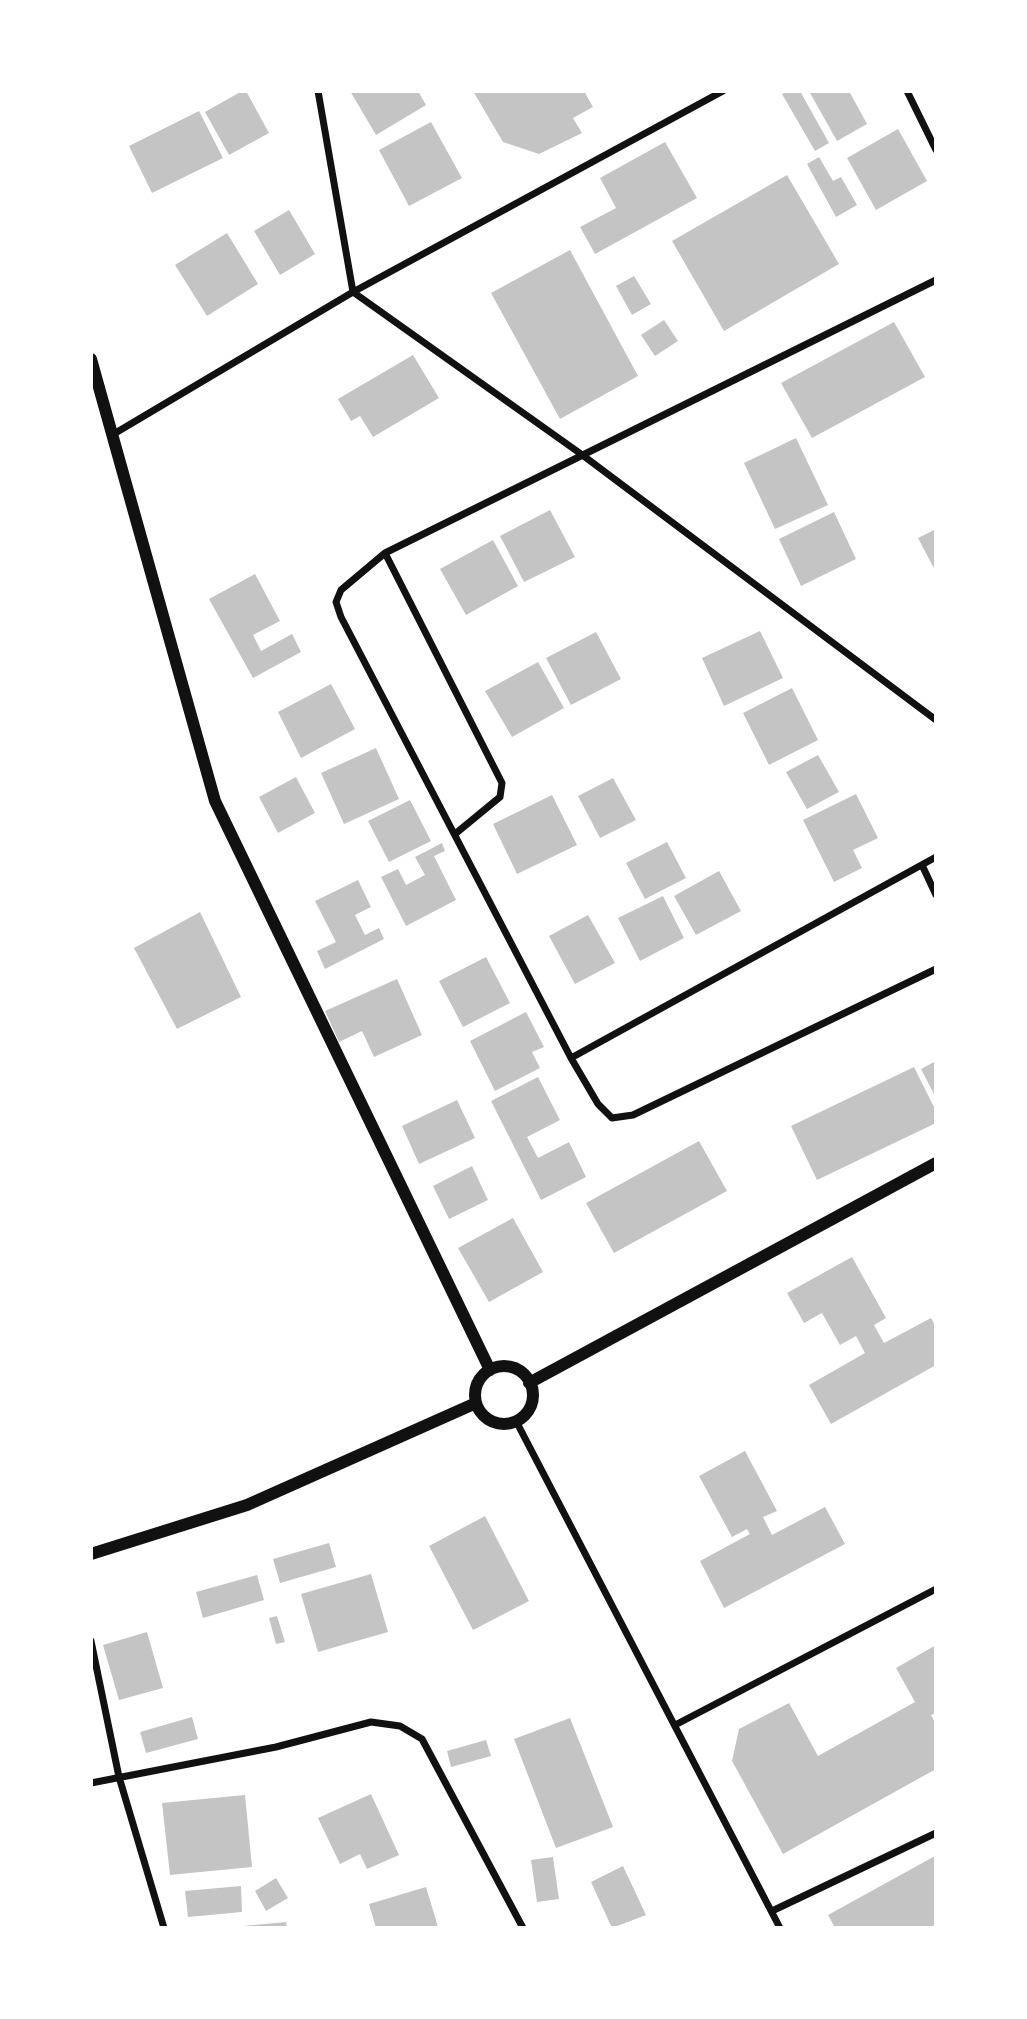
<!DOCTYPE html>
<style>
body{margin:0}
#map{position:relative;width:1027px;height:2019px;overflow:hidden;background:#fff;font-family:Inter,sans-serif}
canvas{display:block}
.frame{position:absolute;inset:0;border:93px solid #fff;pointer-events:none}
</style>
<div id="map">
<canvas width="1027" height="2019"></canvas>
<div class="frame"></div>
</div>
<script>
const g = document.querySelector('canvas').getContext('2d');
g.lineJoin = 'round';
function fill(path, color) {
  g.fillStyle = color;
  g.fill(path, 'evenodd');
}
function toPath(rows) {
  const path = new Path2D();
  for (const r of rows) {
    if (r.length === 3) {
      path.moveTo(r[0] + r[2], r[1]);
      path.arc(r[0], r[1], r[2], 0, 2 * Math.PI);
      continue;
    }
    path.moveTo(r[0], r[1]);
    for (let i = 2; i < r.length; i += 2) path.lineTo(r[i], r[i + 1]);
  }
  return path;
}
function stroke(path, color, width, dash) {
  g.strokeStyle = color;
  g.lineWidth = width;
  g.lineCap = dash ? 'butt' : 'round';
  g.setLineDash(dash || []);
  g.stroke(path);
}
fill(toPath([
 [242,91,246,91,269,133,229,155,205,112],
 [350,91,418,91,426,105,376,135],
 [473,91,584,91,593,107,573,118,582,133,539,154,503,142],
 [788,91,800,91,829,143,815,151,782,94],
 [809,91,849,91,867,124,837,141],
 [199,111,223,158,152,193,129,146],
 [431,122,462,178,409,206,379,150],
 [898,129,927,181,876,210,847,158],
 [665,142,697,198,595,254,580,227,616,208,600,178],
 [819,157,833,181,841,177,857,205,836,217,807,164],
 [787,175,839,264,724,331,672,241],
 [289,210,315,254,280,275,254,231],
 [227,233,258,284,207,316,175,265],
 [570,250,638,376,560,419,491,293],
 [634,276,651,304,632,315,616,286],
 [664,320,678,341,655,356,641,335],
 [894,322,925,377,812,438,781,383],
 [413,355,439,398,373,437,360,416,351,421,338,399],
 [796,438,828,505,775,529,744,463],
 [550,510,575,557,524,582,500,536],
 [834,512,856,559,801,586,779,539],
 [936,529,936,572,918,538],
 [493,540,518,586,466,615,440,569],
 [255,574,280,621,253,635,261,651,292,634,301,652,253,678,209,599],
 [760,631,783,678,724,706,702,658],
 [596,632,621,679,571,705,546,658],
 [538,662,564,708,512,737,485,691],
 [331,684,355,729,301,758,278,712],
 [792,688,818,740,769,765,743,713],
 [376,748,399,799,344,824,321,773],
 [818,755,839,792,807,809,786,772],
 [296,777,315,813,278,833,259,797],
 [613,778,636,820,600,838,578,796],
 [856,794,878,838,853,850,862,868,834,882,803,820],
 [552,795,577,845,517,874,493,824],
 [410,800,431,841,389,862,368,821],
 [667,842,686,878,645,899,626,863],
 [442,843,445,851,434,856,456,900,406,926,381,877,398,869,406,885,425,875,415,857],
 [719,871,741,911,696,935,674,896],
 [358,880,371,907,355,915,365,935,379,928,384,939,325,969,317,951,336,942,315,901],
 [663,896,684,938,640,961,618,918],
 [200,912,241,997,177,1029,134,948],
 [588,915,615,963,575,984,549,936],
 [486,957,510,1003,463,1027,439,981],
 [397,979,422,1035,374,1057,362,1031,339,1042,325,1011],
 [526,1012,544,1047,532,1052,540,1068,495,1091,470,1041],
 [936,1061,936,1098,921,1069],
 [914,1067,936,1111,936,1123,817,1180,791,1126],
 [538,1077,560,1120,527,1137,538,1158,569,1142,586,1177,541,1200,491,1101],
 [457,1100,475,1138,419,1164,402,1126],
 [699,1141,727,1191,614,1253,586,1203],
 [472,1166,488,1200,449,1219,433,1186],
 [513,1218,543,1272,489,1302,458,1248],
 [852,1257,886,1318,874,1325,884,1343,931,1318,936,1327,936,1365,831,1424,809,1385,865,1353,856,1336,840,1345,822,1313,804,1323,787,1293],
 [745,1451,777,1511,763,1517,772,1535,825,1507,845,1544,724,1608,700,1561,750,1534,747,1529,732,1537,699,1476],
 [485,1516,529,1601,473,1630,429,1546],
 [329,1543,336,1567,280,1583,273,1559],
 [371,1574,388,1632,318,1652,301,1594],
 [257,1575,264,1600,203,1618,196,1592],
 [277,1616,285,1642,276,1644,269,1618],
 [147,1632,163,1688,119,1700,103,1645],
 [936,1645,936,1713,931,1715,936,1724,936,1769,783,1854,732,1761,739,1729,789,1703,818,1756,915,1702,896,1668],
 [192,1717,198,1739,146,1753,140,1732],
 [570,1718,613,1827,556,1848,514,1739],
 [486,1740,491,1756,451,1767,447,1751],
 [371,1794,399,1855,367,1869,360,1854,340,1864,318,1818],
 [245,1795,252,1867,170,1875,162,1803],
 [935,1856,936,1928,835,1928,828,1915],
 [553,1857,559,1899,537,1902,531,1860],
 [623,1866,646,1915,612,1928,591,1882],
 [276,1878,288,1898,266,1911,255,1891],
 [241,1886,242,1912,188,1917,185,1891],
 [426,1887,438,1927,376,1928,369,1904],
 [286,1922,287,1928,243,1928,243,1926]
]), '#c4c4c4');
stroke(toPath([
 [318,91,353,292,581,454,936,720],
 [907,91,936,150],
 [936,280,385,553,341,590,336,602,341,617,571,1058,936,857],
 [112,435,353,292,723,91],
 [385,553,502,783,500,797,455,834],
 [922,865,936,895],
 [571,1058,598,1104,612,1118,633,1115,936,969],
 [516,1421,780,1928],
 [91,1641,119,1777,164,1928],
 [677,1724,936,1589],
 [91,1783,276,1747,371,1722,400,1726,422,1739,523,1928],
 [772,1911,936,1833]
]), '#111', 7);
stroke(toPath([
 [91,359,215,801,490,1370],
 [504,1395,29],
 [529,1383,936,1163],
 [91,1554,247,1505,476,1403]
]), '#111', 12);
</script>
